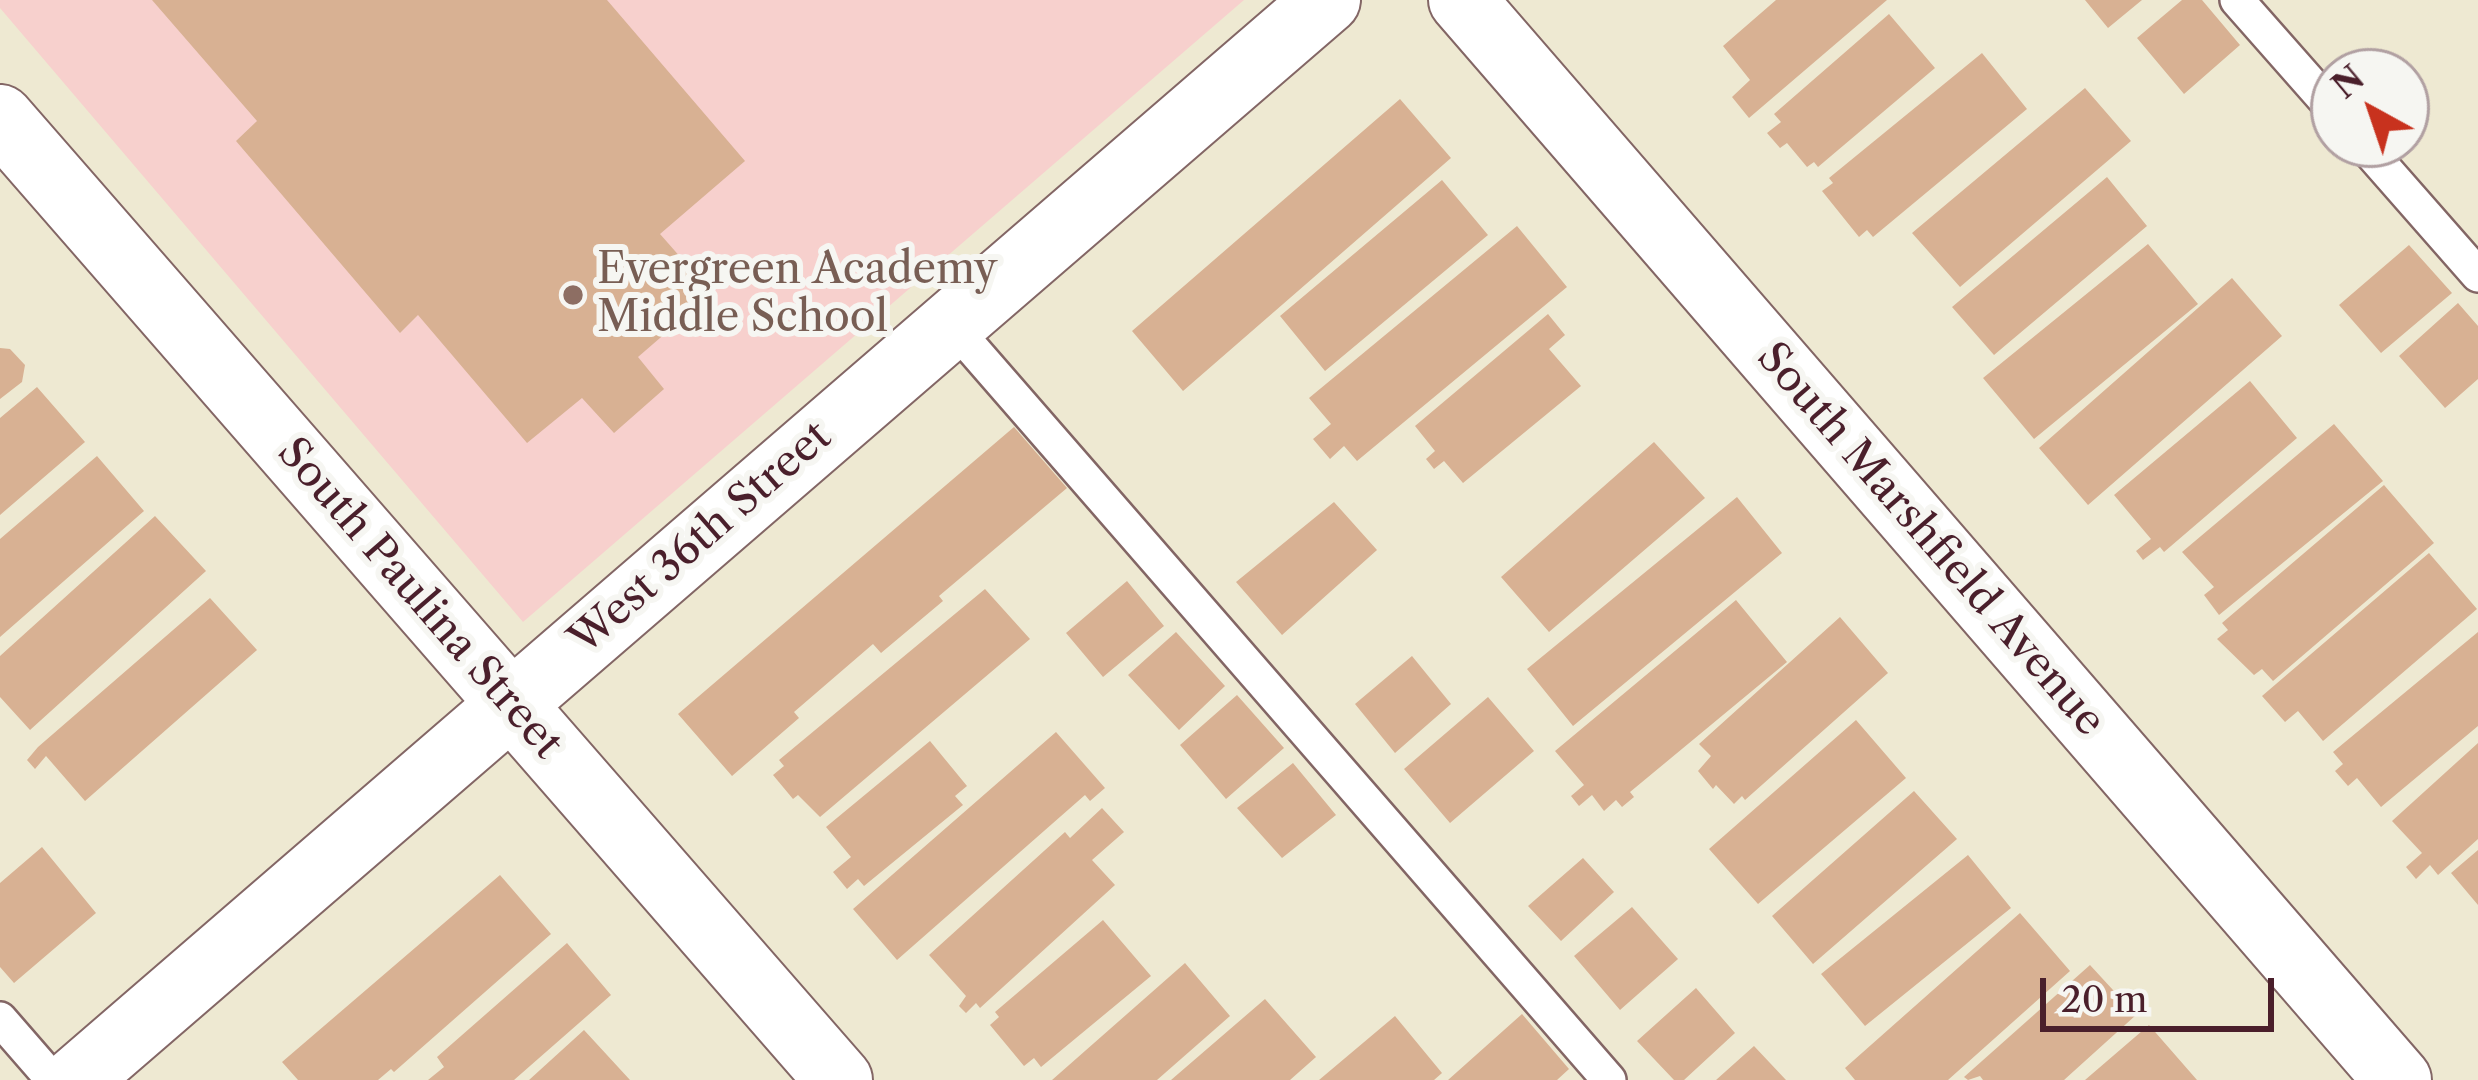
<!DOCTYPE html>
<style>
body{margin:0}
#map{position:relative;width:2478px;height:1080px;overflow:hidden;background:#eee9d2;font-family:"Libre Caslon Text",serif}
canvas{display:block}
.north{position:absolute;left:2310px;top:48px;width:120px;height:120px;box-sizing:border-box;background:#f6f6f2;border:3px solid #b1a0a2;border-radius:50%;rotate:320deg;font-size:33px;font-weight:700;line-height:48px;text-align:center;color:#4a1f2b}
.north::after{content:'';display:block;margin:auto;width:42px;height:54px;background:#c8321e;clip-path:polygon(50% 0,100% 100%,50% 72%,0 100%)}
.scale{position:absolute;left:2040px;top:978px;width:234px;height:54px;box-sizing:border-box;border:6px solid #4a1f2b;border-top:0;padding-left:15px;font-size:36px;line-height:42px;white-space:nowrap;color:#4a1f2b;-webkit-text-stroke:9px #f6f6f2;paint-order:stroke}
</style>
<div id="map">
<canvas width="2478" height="1080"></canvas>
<div class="north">N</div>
<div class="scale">20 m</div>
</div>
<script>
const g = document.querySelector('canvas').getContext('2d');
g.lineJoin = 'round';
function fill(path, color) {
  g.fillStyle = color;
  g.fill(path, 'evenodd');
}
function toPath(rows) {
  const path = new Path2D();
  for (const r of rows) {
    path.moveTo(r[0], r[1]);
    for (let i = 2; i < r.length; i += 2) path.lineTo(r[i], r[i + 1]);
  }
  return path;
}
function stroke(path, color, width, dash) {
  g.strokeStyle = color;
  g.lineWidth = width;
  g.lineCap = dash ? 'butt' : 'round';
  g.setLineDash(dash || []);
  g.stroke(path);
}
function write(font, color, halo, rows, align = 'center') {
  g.font = font + ' "Libre Caslon Text",serif';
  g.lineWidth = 12;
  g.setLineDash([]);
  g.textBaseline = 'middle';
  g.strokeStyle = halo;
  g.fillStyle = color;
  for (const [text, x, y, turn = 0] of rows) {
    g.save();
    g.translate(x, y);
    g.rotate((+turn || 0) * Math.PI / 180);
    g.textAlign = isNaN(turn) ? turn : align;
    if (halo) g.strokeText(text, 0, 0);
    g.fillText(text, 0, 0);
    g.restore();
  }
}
fill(toPath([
 [0,0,1244,0,523,622,0,8]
]), '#f7d0cd');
fill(toPath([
 [152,0,607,0,745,161,660,234,712,293,638,357,664,389,614,433,582,398,527,443,418,315,400,333,236,141,257,121],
 [1776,0,1887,0,1749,118,1732,97,1750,80,1723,46],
 [2085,0,2142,0,2108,28],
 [2182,0,2202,0,2240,45,2184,94,2137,38],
 [1889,14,1935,68,1818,167,1814,162,1807,167,1787,143,1780,148,1767,133,1781,122,1774,114],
 [1982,53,2027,109,1873,237,1867,230,1859,237,1822,191,1833,183,1829,178],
 [2085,88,2131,141,1960,287,1912,233],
 [1400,99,1451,158,1183,391,1132,331],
 [2107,177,2147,226,1994,355,1952,307],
 [1442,180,1488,235,1325,371,1280,316],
 [1517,226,1567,287,1357,461,1344,446,1330,459,1313,439,1331,424,1309,398],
 [2148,244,2198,304,2034,439,1983,378],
 [2409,245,2452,293,2381,353,2339,305],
 [2232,278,2282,336,2088,505,2039,448],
 [2458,303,2478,326,2478,379,2445,408,2399,356],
 [1548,314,1565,335,1549,349,1581,386,1463,483,1444,461,1434,469,1426,459,1435,451,1415,426],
 [0,348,10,349,25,365,22,382,0,399],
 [2250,381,2297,438,2164,552,2160,547,2143,560,2136,551,2151,539,2114,495],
 [37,387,85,442,0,515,0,418],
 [2334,424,2383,481,2219,615,2204,595,2214,587,2182,552],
 [1014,427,1067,488,939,596,943,601,881,653,873,644,794,712,799,718,732,776,678,714],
 [1654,442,1705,498,1549,632,1501,577],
 [97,456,144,511,0,637,0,539],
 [2384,485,2434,543,2273,681,2262,669,2254,675,2217,639,2228,630,2222,623],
 [1737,497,1782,553,1573,726,1527,669],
 [1334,502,1377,550,1282,635,1236,582],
 [155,516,206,571,30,730,0,697,0,656],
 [2429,553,2477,609,2323,741,2298,711,2285,722,2262,696],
 [1127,581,1164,626,1103,677,1066,633],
 [985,589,1030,639,820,817,798,795,793,799,773,775,784,766,779,760],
 [210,598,257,650,85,801,46,756,35,769,27,760,38,747],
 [1736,600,1787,662,1630,792,1634,797,1622,807,1616,800,1604,811,1592,795,1579,806,1571,796,1584,785,1555,751],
 [1840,617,1888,673,1745,800,1742,796,1734,804,1716,785,1713,789,1698,771,1711,756,1699,744],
 [1176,632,1225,686,1179,730,1128,675],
 [2478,632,2478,726,2381,807,2357,778,2348,786,2335,771,2343,764,2333,752],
 [1412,656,1451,704,1395,753,1355,704],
 [1237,695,1284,748,1226,799,1180,745],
 [1488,697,1534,751,1450,823,1404,769],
 [1856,720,1906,778,1758,904,1709,849],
 [1056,732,1105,788,1090,801,1085,795,897,960,853,909],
 [930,741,967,786,955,796,963,805,864,886,858,879,847,889,833,872,851,857,826,827],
 [2478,743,2478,839,2438,875,2430,865,2416,879,2406,867,2422,853,2392,821],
 [1293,763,1336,815,1282,858,1237,808],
 [1914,791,1957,839,1813,964,1772,916],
 [1102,808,1124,832,1092,860,1115,885,980,1008,976,1003,966,1013,959,1006,966,996,929,955,1065,832,1070,838],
 [42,847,96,913,14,983,0,967,0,883],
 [2478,850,2478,905,2451,873],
 [1968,855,2011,908,1865,1026,1821,974],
 [1583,858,1614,892,1561,941,1528,906],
 [500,875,551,934,394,1072,391,1069,378,1080,298,1080,282,1062],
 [1632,907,1678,959,1620,1010,1574,956],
 [2020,913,2070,971,1948,1080,1855,1080,1845,1068],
 [1103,920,1151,976,1041,1067,1034,1058,1024,1066,990,1025,999,1017,995,1012],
 [567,943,611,995,514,1080,428,1080,444,1067,437,1057],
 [1185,963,1230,1016,1157,1080,1052,1080],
 [2090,965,2136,1015,2064,1080,1983,1080,1980,1076,1968,1080,1964,1077],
 [1696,988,1735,1033,1684,1080,1674,1080,1637,1041],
 [1265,999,1316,1057,1290,1080,1171,1080],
 [1522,1014,1569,1069,1557,1080,1448,1080],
 [1395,1016,1442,1073,1434,1080,1319,1080],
 [2149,1025,2197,1080,2085,1080],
 [584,1030,630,1080,529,1080],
 [1754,1046,1786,1080,1716,1080]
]), '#d8b193');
const service = toPath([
 [2237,0,2334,110],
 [2363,144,2478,275],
 [951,324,1609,1080],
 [0,1019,53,1080]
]);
const minor = toPath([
 [1462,0,2398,1080],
 [0,118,839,1080],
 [76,1080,1327,0]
]);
stroke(service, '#836665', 38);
stroke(minor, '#836665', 70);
stroke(service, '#fff', 33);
stroke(minor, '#fff', 66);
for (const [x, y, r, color] of [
 [573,295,12,"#8d6e63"]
]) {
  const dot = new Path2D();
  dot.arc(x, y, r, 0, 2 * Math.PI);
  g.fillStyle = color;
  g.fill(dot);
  stroke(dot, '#f6f6f2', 4.5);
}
write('42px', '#785e54', '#f6f6f2', [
 ["Evergreen Academy",597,271],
 ["Middle School",597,319]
], 'left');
write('42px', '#4a1f2b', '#f6f6f2', [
 ["West 36th Street",701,539,-41],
 ["South Marshfield Avenue",1930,540,49],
 ["South Paulina Street",419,599,49]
]);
</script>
